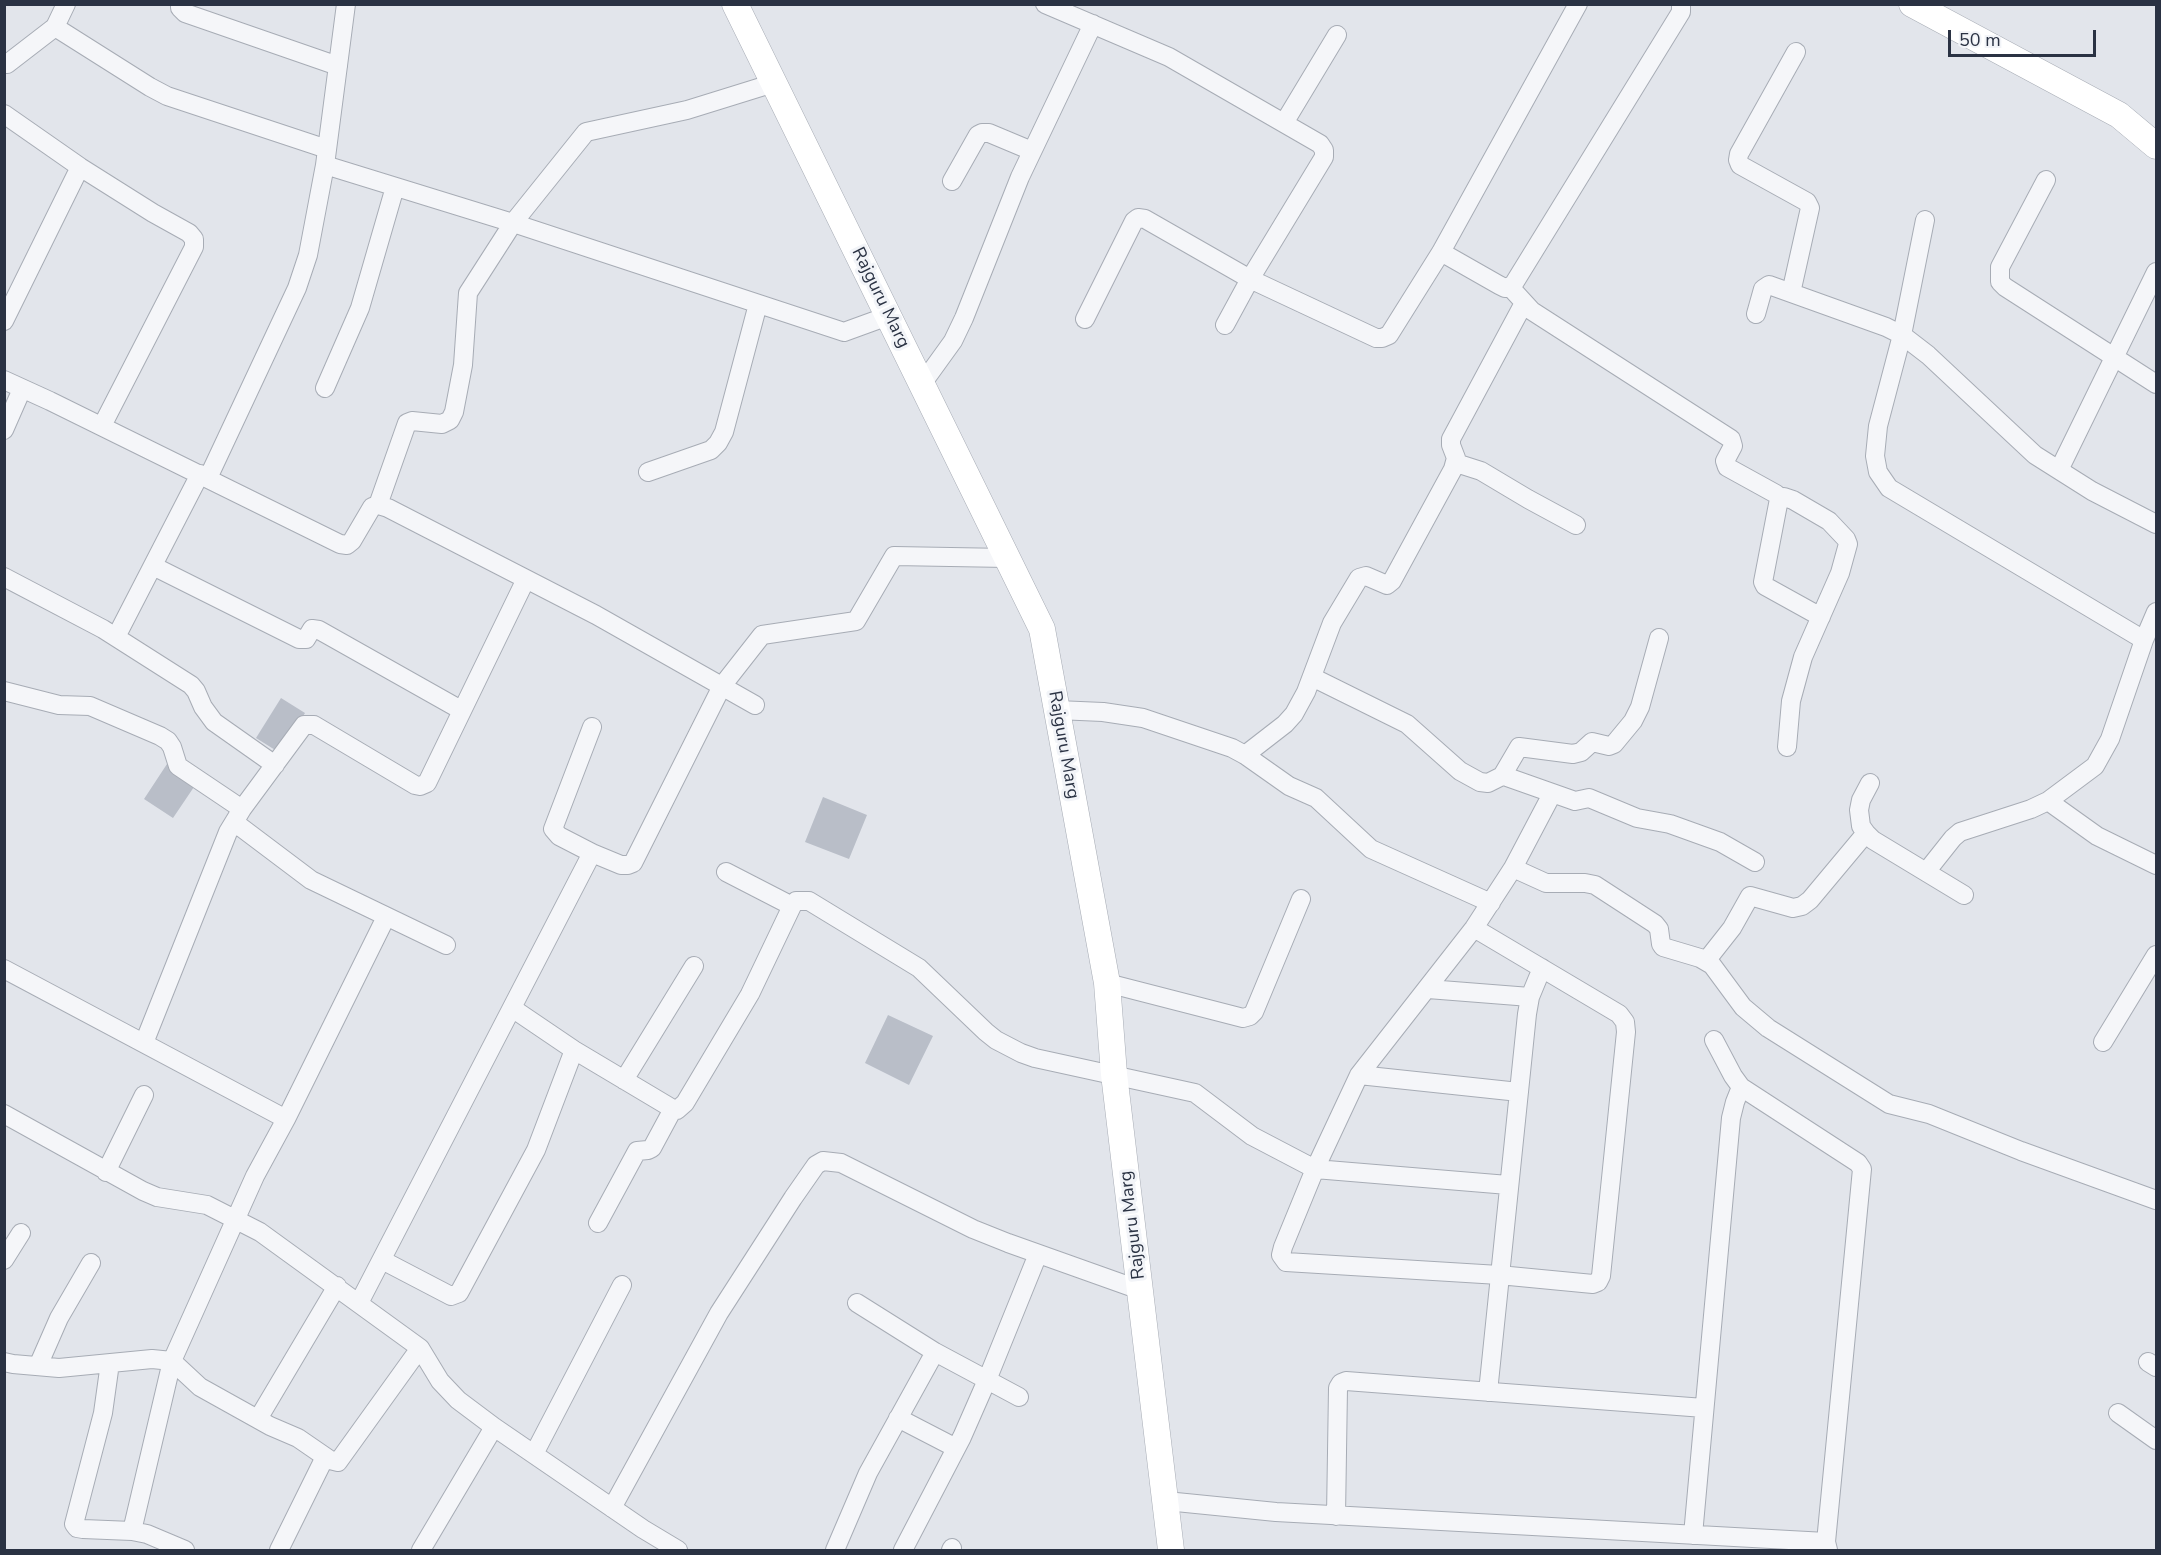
<!DOCTYPE html>
<style>
body{margin:0}
#map{position:relative;width:2161px;height:1555px;overflow:hidden;background:#e2e5eb;font-family:"Nunito Sans",sans-serif}
canvas{display:block}
.frame{position:absolute;inset:0;border:6px solid #2a3243;pointer-events:none}
.scale{position:absolute;left:1948px;top:30px;width:148px;height:27px;box-sizing:border-box;border:3px solid #2a3243;border-top:0;padding-left:8px;font-size:18px;line-height:21px;white-space:nowrap;color:#2a3243;-webkit-text-stroke:4px #f2f4f8;paint-order:stroke}
</style>
<div id="map">
<canvas width="2161" height="1555"></canvas>
<div class="frame"></div>
<div class="scale">50 m</div>
</div>
<script>
const g = document.querySelector('canvas').getContext('2d');
g.lineJoin = 'round';
function fill(path, color) {
  g.fillStyle = color;
  g.fill(path, 'evenodd');
}
function toPath(rows) {
  const path = new Path2D();
  for (const r of rows) {
    path.moveTo(r[0], r[1]);
    for (let i = 2; i < r.length; i += 2) path.lineTo(r[i], r[i + 1]);
  }
  return path;
}
function stroke(path, color, width, dash) {
  g.strokeStyle = color;
  g.lineWidth = width;
  g.lineCap = dash ? 'butt' : 'round';
  g.setLineDash(dash || []);
  g.stroke(path);
}
function write(font, color, halo, rows, align = 'center') {
  g.font = font + ' "Nunito Sans",sans-serif';
  g.lineWidth = 6;
  g.setLineDash([]);
  g.textBaseline = 'middle';
  g.strokeStyle = halo;
  g.fillStyle = color;
  for (const [text, x, y, turn = 0] of rows) {
    g.save();
    g.translate(x, y);
    g.rotate((+turn || 0) * Math.PI / 180);
    g.textAlign = isNaN(turn) ? turn : align;
    if (halo) g.strokeText(text, 0, 0);
    g.fillText(text, 0, 0);
    g.restore();
  }
}
fill(toPath([
 [281,698,305,713,280,753,256,738],
 [167,764,196,784,173,818,144,799],
 [823,797,867,815,849,859,805,842],
 [888,1015,933,1036,909,1085,865,1063]
]), '#b9bec8');
const street = toPath([
 [180,4,180,8,185,13,338,66],
 [346,4,325,165,513,223,844,332,888,316],
 [1045,4,1169,57,1320,144,1324,150,1324,157,1250,279,1225,325],
 [55,27,66,4],
 [7,64,55,27,150,87,167,96,327,149],
 [4,114,80,167,153,213,189,233,194,239,194,247,102,426],
 [1284,123,1337,35],
 [2046,180,2000,267,2000,282,2005,287,2156,384],
 [952,181,978,135,982,133,989,133,1032,151],
 [1925,220,1902,335,1878,426,1875,456,1878,472,1889,488,2144,640],
 [1441,252,1499,285,1505,288,1513,285,1681,12,1681,4],
 [1510,287,1532,311,1731,439,1733,446,1725,461,1727,467,1776,494,1779,499,1763,582,1765,586,1821,617],
 [1791,293,1810,208,1807,202,1740,165,1738,160,1739,154,1796,52],
 [1756,314,1763,289,1769,285,1886,327,1902,335,1928,355,2035,455,2092,491,2156,524],
 [1085,319,1134,221,1138,218,1145,219,1250,279,1376,338,1382,338,1389,335,1441,252,1578,4],
 [4,321,80,167],
 [4,380,50,401,340,544,347,545,352,541,372,507,378,505,388,508,596,615,755,705],
 [922,384,953,341,964,318,1020,177,1093,24],
 [325,388,360,308,395,187],
 [4,430,22,389],
 [1456,463,1481,471,1528,499,1576,525],
 [2059,470,2156,272],
 [648,472,711,450,718,443,724,432,758,304],
 [208,478,297,288,308,255,325,165],
 [1779,499,1784,497,1793,500,1829,521,1846,539,1848,544,1840,573,1803,657,1791,701,1787,747],
 [378,505,407,423,412,421,442,424,450,420,454,412,463,365,468,293,513,223,586,132,687,110,774,83],
 [153,566,299,639,306,639,312,629,319,630,461,710],
 [4,577,103,629,191,685,196,691,203,707,214,722,275,765],
 [116,637,200,474],
 [1312,677,1407,724,1460,771,1480,782,1488,783,1502,776,1507,777,1575,801,1589,798,1637,818,1670,824,1720,842,1755,862],
 [4,691,59,705,90,706,160,736,168,741,172,747,178,766,242,809],
 [1057,710,1103,712,1143,718,1232,748,1245,755,1289,786,1316,798,1371,849,1491,903],
 [592,727,553,829,559,836,592,853,621,865,628,865,633,863,722,686,762,635,856,621,894,556,1007,558],
 [1245,755,1285,724,1294,714,1306,692,1332,623,1359,578,1366,576,1387,585,1392,581,1453,469,1456,458,1451,445,1451,439,1524,303],
 [1502,776,1519,747,1573,754,1581,752,1592,742,1609,746,1614,744,1633,721,1640,707,1659,638],
 [1870,783,1861,800,1859,810,1861,826,1866,833,1873,840,1964,895],
 [2048,801,2097,836,2156,865],
 [234,822,311,880,446,945],
 [1513,868,1546,883,1585,883,1595,885,1655,924,1659,929,1661,944,1663,947,1700,958,1712,965,1743,1007,1768,1028,1889,1104,1929,1114,2021,1151,2156,1200],
 [726,872,792,906],
 [1926,872,1953,838,1960,832,2031,809,2048,801,2095,766,2110,739,2144,640,2156,612],
 [1474,928,1619,1014,1625,1022,1626,1032,1601,1276,1598,1282,1593,1284,1499,1275,1286,1262,1281,1255,1283,1247,1315,1169,1359,1075,1474,928,1513,868,1552,794],
 [1706,961,1732,928,1750,896,1793,908,1802,906,1810,900,1866,833],
 [4,969,286,1119],
 [1107,983,1243,1018,1250,1016,1254,1012,1301,899],
 [1428,989,1530,997],
 [512,1008,574,1050,673,1109,677,1110,685,1103,750,994,792,906,796,901,809,901,919,968,986,1032,996,1040,1021,1053,1035,1058,1195,1093,1252,1136,1315,1169,1508,1185],
 [1714,1040,1733,1076,1741,1087,1858,1163,1862,1169,1826,1542,1828,1550],
 [2103,1042,2156,955],
 [144,1043,228,832,242,809,304,725,314,725,415,785,420,786,427,783,526,579],
 [1359,1075,1519,1092],
 [624,1080,694,966],
 [4,1114,143,1191,157,1197,207,1205,260,1232,420,1348,440,1381,458,1400,494,1427,643,1529,678,1550],
 [106,1172,144,1095],
 [598,1223,637,1151,648,1150,652,1148,673,1109],
 [4,1260,21,1233],
 [382,1260,451,1296,459,1293,536,1150,574,1050],
 [359,1303,592,853],
 [857,1303,935,1352,1019,1397],
 [4,1362,13,1364,59,1368,152,1359,172,1361,200,1387,270,1426,298,1438,330,1460,338,1462,420,1348],
 [2148,1362,2156,1367],
 [110,1363,103,1413,74,1524,77,1528,83,1529,132,1531,147,1534,185,1550],
 [38,1366,59,1318,91,1263],
 [1488,1392,1527,1014,1530,997,1542,968],
 [2118,1413,2156,1440],
 [898,1418,956,1448],
 [258,1419,337,1286],
 [534,1454,622,1285],
 [1166,1501,1276,1512,1826,1542],
 [612,1508,719,1313,793,1198,816,1165,823,1161,841,1163,973,1229,1008,1243,1140,1290],
 [1336,1516,1338,1388,1341,1383,1346,1381,1704,1408],
 [132,1531,172,1361,255,1176,286,1119,386,917],
 [1693,1535,1731,1118,1735,1102,1741,1087],
 [279,1550,325,1457],
 [421,1550,494,1427],
 [835,1550,868,1473,935,1352],
 [903,1550,962,1437,987,1380,1038,1254],
 [951,1550,952,1548]
]);
const secondary = toPath([
 [735,4,1042,629,1107,983,1114,1074,1171,1550],
 [1912,4,2119,115,2156,146]
]);
stroke(street, '#a7acb5', 20);
stroke(secondary, '#a7acb5', 27);
stroke(street, '#f5f6f9', 18);
stroke(secondary, '#fff', 26);
write('18px', '#2a3243', '#f2f4f8', [
 ["Rajguru Marg",880,298,64],
 ["Rajguru Marg",1063,745,80],
 ["Rajguru Marg",1133,1225,-97]
]);
</script>
